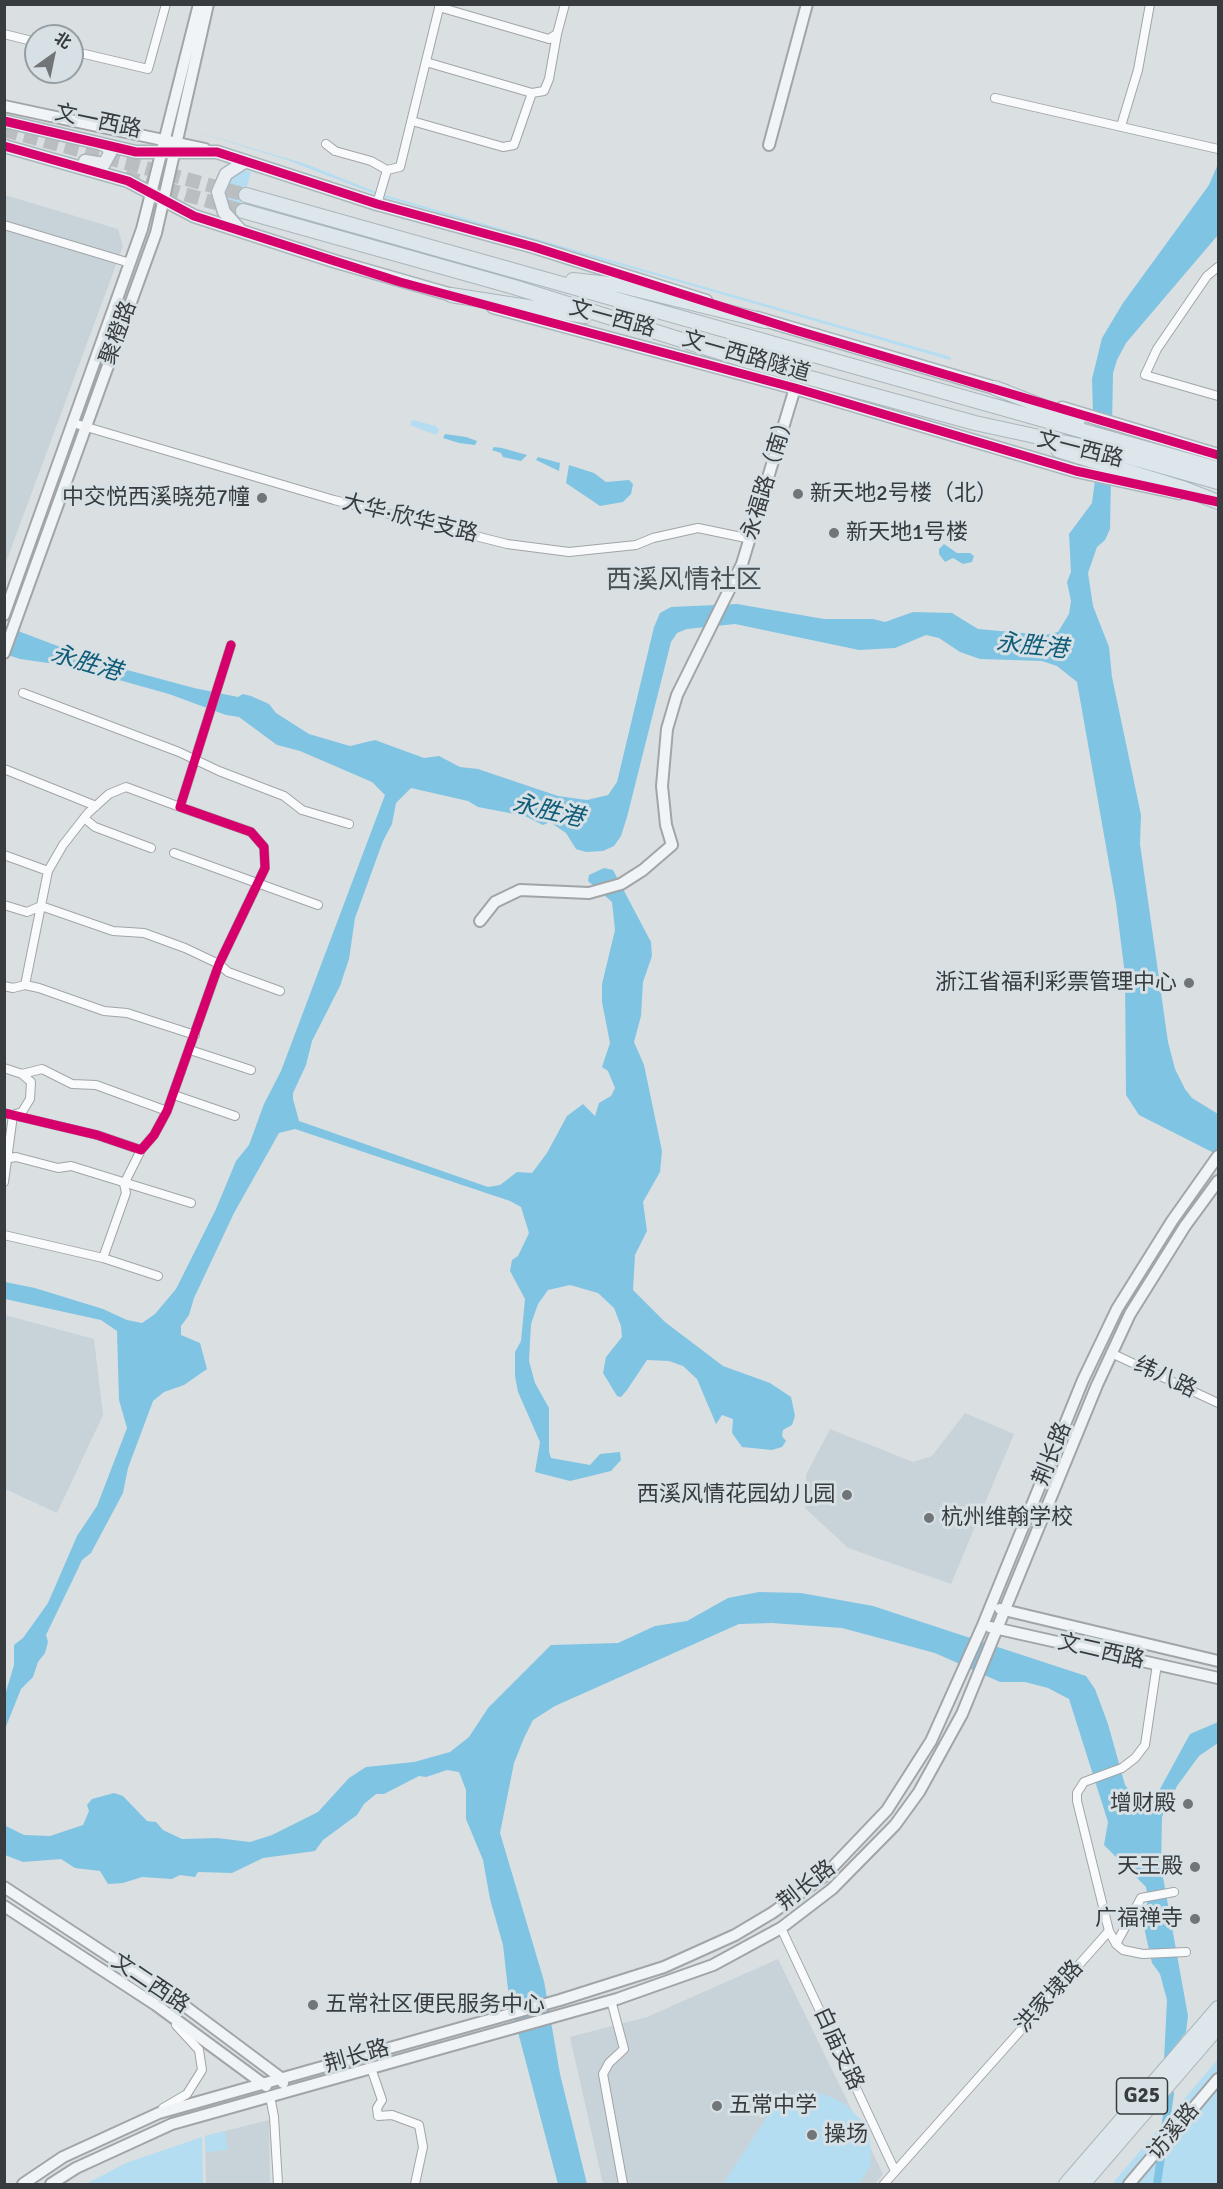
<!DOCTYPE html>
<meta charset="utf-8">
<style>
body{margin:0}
#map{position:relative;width:1223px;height:2189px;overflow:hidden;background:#dadfe2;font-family:Signika,"Noto Sans SC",sans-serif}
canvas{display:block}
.frame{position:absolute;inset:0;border:6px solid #383c3e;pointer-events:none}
.north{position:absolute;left:24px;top:24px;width:60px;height:60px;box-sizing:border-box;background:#d6e0e5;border:2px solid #979ea2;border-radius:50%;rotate:33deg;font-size:16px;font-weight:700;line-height:24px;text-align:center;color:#383c3e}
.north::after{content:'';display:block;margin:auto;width:21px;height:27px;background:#717577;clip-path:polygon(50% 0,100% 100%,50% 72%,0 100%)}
</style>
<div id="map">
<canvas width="1223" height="2189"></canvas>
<div class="frame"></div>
<div class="north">北</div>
</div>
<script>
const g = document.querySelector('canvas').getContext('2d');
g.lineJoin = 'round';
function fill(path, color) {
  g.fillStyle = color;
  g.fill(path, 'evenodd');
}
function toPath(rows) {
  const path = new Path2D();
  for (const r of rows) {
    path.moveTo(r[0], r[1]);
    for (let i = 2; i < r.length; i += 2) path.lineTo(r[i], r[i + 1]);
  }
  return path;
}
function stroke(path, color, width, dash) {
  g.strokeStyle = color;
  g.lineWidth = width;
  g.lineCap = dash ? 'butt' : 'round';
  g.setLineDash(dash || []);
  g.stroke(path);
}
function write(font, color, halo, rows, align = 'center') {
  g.font = font + ' Signika,"Noto Sans SC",sans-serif';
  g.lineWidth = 6;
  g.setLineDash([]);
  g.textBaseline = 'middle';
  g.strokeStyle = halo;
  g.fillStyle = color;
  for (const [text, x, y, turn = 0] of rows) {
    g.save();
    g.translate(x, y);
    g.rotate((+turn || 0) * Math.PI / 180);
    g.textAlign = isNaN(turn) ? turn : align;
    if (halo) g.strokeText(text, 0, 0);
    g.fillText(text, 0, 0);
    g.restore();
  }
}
fill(toPath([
 [5,195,118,229,123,246,5,565],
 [5,1315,94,1339,103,1415,57,1513,5,1489],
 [965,1413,1014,1434,951,1584,848,1548,805,1508,806,1475,830,1429,913,1462,932,1456],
 [778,1959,883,2174,875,2184,603,2184,570,2037,647,2017],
 [269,2120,270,2184,206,2184,205,2136]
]), '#c8d3d9');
fill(toPath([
 [187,129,306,164,376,192,375,194,287,160],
 [241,169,251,172,238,217,223,203,225,180],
 [385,195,540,240,951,357,950,360,384,197],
 [412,420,436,426,439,430,436,435,410,425],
 [1218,2059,1218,2184,1112,2184],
 [811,2092,826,2095,845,2104,864,2123,870,2139,871,2165,859,2184,723,2184,776,2103,792,2095],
 [225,2131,228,2150,206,2152,205,2136],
 [202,2137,203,2184,86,2184,126,2163]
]), '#b5ddf1');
fill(toPath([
 [1218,164,1218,235,1126,343,1117,360,1113,373,1110,529,1105,540,1097,547,1088,573,1093,606,1109,647,1112,677,1141,815,1140,844,1168,1042,1175,1069,1185,1089,1192,1098,1218,1114,1218,1155,1139,1115,1126,1095,1125,975,1116,903,1077,682,1057,666,1042,661,980,659,960,652,939,638,926,635,895,648,859,650,735,624,687,629,677,633,671,642,627,817,621,836,614,846,603,851,586,852,576,849,566,833,550,822,543,825,525,816,478,807,468,801,411,788,396,803,392,824,383,841,355,918,349,959,340,986,312,1041,306,1065,293,1093,293,1099,299,1121,488,1187,500,1185,517,1172,532,1173,547,1153,567,1116,583,1104,595,1116,599,1103,611,1096,615,1088,608,1071,602,1067,610,1043,602,1002,602,984,615,930,612,902,588,881,589,875,604,868,613,870,651,942,652,956,643,982,641,1016,634,1042,644,1065,662,1151,660,1172,643,1202,647,1231,635,1255,633,1290,665,1322,723,1366,770,1383,791,1397,795,1416,792,1425,783,1430,782,1436,786,1441,782,1447,772,1450,742,1447,732,1433,733,1419,722,1415,716,1424,697,1379,683,1366,669,1361,647,1360,627,1390,621,1397,617,1396,603,1373,606,1357,622,1337,621,1326,614,1308,598,1293,570,1285,548,1290,538,1304,531,1324,529,1361,535,1383,549,1408,549,1452,551,1458,590,1465,600,1454,620,1452,621,1460,611,1471,570,1481,535,1472,540,1442,518,1392,515,1376,515,1352,521,1341,525,1299,510,1271,512,1260,518,1256,529,1233,521,1207,510,1201,295,1129,279,1133,234,1213,194,1298,189,1315,181,1326,181,1335,200,1343,207,1369,184,1385,164,1392,153,1401,128,1468,123,1493,91,1553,82,1560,75,1575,46,1635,48,1642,45,1653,38,1662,33,1677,21,1689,5,1729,5,1695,14,1665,14,1645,23,1638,48,1603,77,1536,97,1506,127,1428,119,1400,117,1331,101,1320,5,1299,5,1282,35,1288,103,1309,127,1320,142,1323,155,1314,176,1289,216,1209,236,1161,249,1145,264,1104,281,1071,385,795,372,782,300,751,277,745,239,717,226,715,169,694,69,666,20,659,5,654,5,626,105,664,194,688,238,697,243,694,251,696,269,704,276,713,309,734,350,746,375,740,424,758,439,756,460,767,478,769,558,796,587,800,608,795,617,782,654,627,660,613,671,607,737,604,824,619,873,619,885,622,913,612,952,613,978,629,1045,635,1058,632,1069,614,1071,601,1067,582,1071,572,1069,534,1092,503,1095,480,1092,379,1102,338,1123,303,1209,185],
 [445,434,466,437,477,441,475,445,459,443,443,438],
 [494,447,502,448,527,455,521,461,503,457,501,453,492,450],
 [538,457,560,463,559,471,536,460],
 [569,465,594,473,606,482,629,480,633,484,631,494,623,502,600,506,566,483],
 [944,544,957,553,970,553,974,556,972,562,963,564,953,558,945,562,939,554,939,549],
 [759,1592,801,1593,873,1606,1086,1676,1095,1689,1108,1724,1125,1785,1135,1798,1144,1804,1155,1798,1190,1734,1218,1722,1218,1743,1199,1756,1177,1786,1162,1817,1161,1866,1188,2016,1186,2032,1164,2060,1167,2000,1160,1974,1152,1963,1143,1923,1148,1899,1146,1887,1104,1845,1108,1822,1069,1699,1048,1688,1025,1682,1000,1682,935,1653,842,1628,772,1623,739,1624,555,1706,533,1720,524,1738,514,1763,500,1833,544,1981,560,2074,587,2184,558,2184,509,1998,503,1945,490,1899,483,1860,466,1819,466,1790,459,1772,447,1770,426,1777,419,1776,384,1794,376,1794,364,1804,357,1815,323,1840,315,1851,263,1858,232,1873,198,1872,195,1877,180,1875,172,1879,142,1877,123,1883,108,1884,100,1871,75,1868,61,1859,23,1862,5,1855,4,1825,24,1835,50,1836,83,1825,89,1811,87,1805,92,1799,114,1793,123,1796,147,1821,156,1822,163,1830,182,1839,217,1838,250,1842,272,1835,318,1812,349,1778,366,1767,414,1762,450,1752,469,1737,488,1708,551,1645,618,1643,655,1626,687,1621,728,1598]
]), '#80c4e3');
stroke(toPath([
 [1157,2184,1170,2094]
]), '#80c4e3', 8);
stroke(toPath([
 [4,130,246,195],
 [125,177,243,211]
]), '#babec1', 14, [14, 7]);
const street = toPath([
 [439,7,549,39,557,34,565,4],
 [4,34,36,42],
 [72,51,148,69,166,4],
 [426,62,532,93,544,91,549,79,557,34],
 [995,98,1218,149],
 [412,121,503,147,514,145,532,93],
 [1121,126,1138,70,1150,4],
 [326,144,335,151,371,161,387,170,377,204],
 [387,170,400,167,440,4],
 [4,225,130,263],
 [1218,267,1207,276,1157,349,1145,375,1218,396],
 [73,423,334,500,507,544,569,552,636,545,653,538,698,528,751,539],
 [23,693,179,752,219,771,284,796,302,810,349,824],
 [4,769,96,806],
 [84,818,95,827,151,848],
 [174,853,318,905],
 [4,855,48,871,63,845,88,813,109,794,126,787,180,807],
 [4,905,27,912,41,906,113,931,144,933,185,948,219,964,228,972,280,991],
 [25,985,48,871],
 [4,986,13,988,25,985,39,988,104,1011,127,1013,195,1035],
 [190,1050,251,1070],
 [4,1068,22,1074,42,1069,72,1084,96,1085,167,1111],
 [174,1095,235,1116],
 [4,1113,97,1135,141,1150,154,1135,167,1111,219,964,265,868,264,847,251,832,180,807,231,645],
 [4,1159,16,1157,58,1168,71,1166,191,1203],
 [4,1182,13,1115,22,1112,30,1099,31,1082,22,1074],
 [4,1235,103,1258,158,1276],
 [103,1258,126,1193,124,1184,141,1150],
 [1111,1353,1218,1403],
 [1157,1664,1145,1745,1135,1758,1122,1768,1084,1782,1077,1793,1077,1801,1109,1931,1116,1944,1123,1950,1143,1954,1186,1952],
 [781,1928,895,2171],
 [1116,1944,1141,1898,1174,1892],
 [611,2000,624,2049,609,2063,603,2074,623,2184],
 [371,2068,382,2100,377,2108,378,2116,392,2115,419,2125,423,2147,415,2184],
 [270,2096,274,2117,278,2184],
 [163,2108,187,2094,202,2070,199,2050,176,2025],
 [884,2184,1109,1931]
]);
const secondary = toPath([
 [4,106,205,149],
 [769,145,807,4],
 [4,615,142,229,199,4],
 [4,653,156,233,208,4],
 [480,921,495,902,520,890,589,893,621,884,643,870,672,845,666,825,662,786,667,729,677,695,742,564,795,388],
 [1000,1609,1218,1661],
 [990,1627,1218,1678],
 [4,1887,182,2004,281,2078,283,2083],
 [4,1906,156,2005,266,2086],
 [23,2184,63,2157,159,2113,560,2000,664,1967,735,1935,772,1913,824,1876,887,1810,931,1741,983,1625,1083,1380,1117,1309,1172,1221,1218,1156],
 [51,2184,76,2168,172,2124,617,1999,713,1965,781,1928,832,1889,895,1825,919,1792,962,1714,1097,1385,1130,1314,1185,1226,1218,1181],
 [1129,2184,1218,2079]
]);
const primary = toPath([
 [4,121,136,152,217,152,377,204,534,247,706,301],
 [4,146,128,181,194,216,337,262,459,297],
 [85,161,104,164,110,153,107,146,101,144],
 [240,230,224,212,218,192,226,174,246,161],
 [493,307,795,388,1076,471,1179,493],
 [757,318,1005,391],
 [1062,408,1218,455]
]);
const highway = toPath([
 [246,195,1218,469],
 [243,211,514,287,748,361,975,423,1122,455,1218,482],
 [573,280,618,285,765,321],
 [451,295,585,316],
 [995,388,1078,420],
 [1058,450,1185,489,1218,502],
 [1066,2184,1218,2008],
 [1083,2184,1218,2027]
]);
stroke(street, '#a1a5a7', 10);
stroke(secondary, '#a1a5a7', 14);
stroke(primary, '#abb6bc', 15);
stroke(highway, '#abb6bc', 16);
stroke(street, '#f9fafb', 8);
stroke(secondary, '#f1f4f6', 10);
stroke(primary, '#e8eef1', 12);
stroke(highway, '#dde7eb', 14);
stroke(toPath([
 [4,121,136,152,217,152,377,204,534,247,795,330,1218,455],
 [4,146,128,181,194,216,400,282,795,388,1076,471,1218,502],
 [4,1113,97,1135,141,1150,154,1135,167,1111,219,964,265,868,264,847,251,832,180,807,231,645]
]), '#d6006c', 9);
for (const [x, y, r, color] of [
 [798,494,6,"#717577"],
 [262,498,6,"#717577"],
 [834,533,6,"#717577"],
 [1189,983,6,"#717577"],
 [847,1495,6,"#717577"],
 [929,1518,6,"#717577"],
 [1188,1804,6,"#717577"],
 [1195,1867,6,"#717577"],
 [1195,1919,6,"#717577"],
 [313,2005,6,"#717577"],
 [717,2106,6,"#717577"],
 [812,2135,6,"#717577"]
]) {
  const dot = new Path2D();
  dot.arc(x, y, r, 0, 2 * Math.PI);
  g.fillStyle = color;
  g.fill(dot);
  stroke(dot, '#d6e0e5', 2);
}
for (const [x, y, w] of [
 [1142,2096,51]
]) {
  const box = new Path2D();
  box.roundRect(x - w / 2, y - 18, w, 36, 4.5);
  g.fillStyle = '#d6e0e5';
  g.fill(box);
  stroke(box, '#383c3e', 1.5);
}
write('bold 21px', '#383c3e', null, [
 ["G25",1142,2096]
]);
write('22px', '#383c3e', '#d6e0e5', [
 ["文一西路",98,122,12],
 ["文一西路",612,319,15],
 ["聚橙路",119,333,-70],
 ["文一西路隧道",746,357,16],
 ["文一西路",1080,450,14],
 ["永福路（南）",769,476,-73],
 ["大华·欣华支路",410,519,14],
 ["纬八路",1165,1378,25],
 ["荆长路",1053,1454,-68],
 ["文二西路",1101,1652,13],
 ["荆长路",807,1886,-38],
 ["文二西路",150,1984,34],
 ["洪家埭路",1050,1997,-48],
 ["白庙支路",838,2049,65],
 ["荆长路",357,2057,-16],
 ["访溪路",1174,2132,-50]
]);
write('22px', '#383c3e', '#d6e0e5', [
 ["新天地2号楼（北）",810,494],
 ["中交悦西溪晓苑7幢",250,498,"right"],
 ["新天地1号楼",846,533],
 ["浙江省福利彩票管理中心",1177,983,"right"],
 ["西溪风情花园幼儿园",835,1495,"right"],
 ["杭州维翰学校",941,1518],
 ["增财殿",1176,1804,"right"],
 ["天王殿",1183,1867,"right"],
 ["广福禅寺",1183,1919,"right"],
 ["五常社区便民服务中心",325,2005],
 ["五常中学",729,2106],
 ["操场",824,2135]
], 'left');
write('italic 24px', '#0f5c79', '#d6e0e5', [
 ["永胜港",1032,647,6],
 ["永胜港",86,664,16],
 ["永胜港",548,812,13]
]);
write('26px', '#485054', '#d6e0e5', [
 ["西溪风情社区",684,581]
]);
</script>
